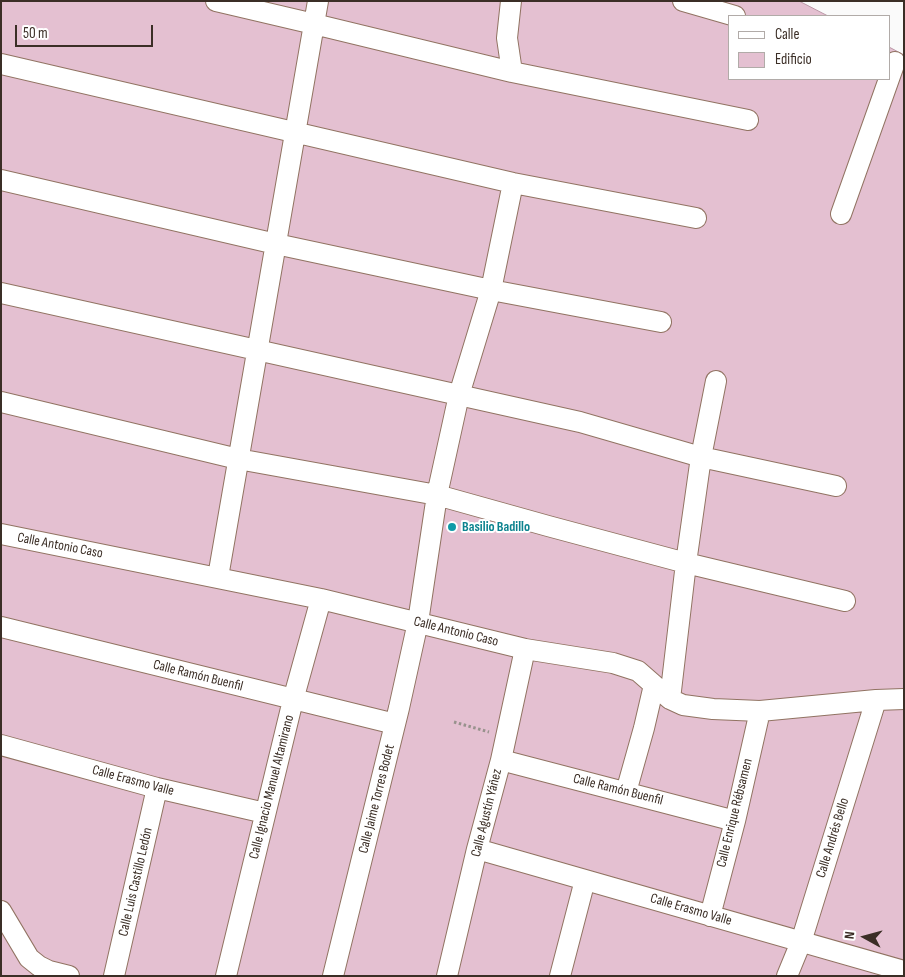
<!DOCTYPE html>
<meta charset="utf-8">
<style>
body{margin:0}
#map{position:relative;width:905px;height:977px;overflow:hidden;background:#fafafa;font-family:"Sofia Sans Condensed",sans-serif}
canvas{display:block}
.frame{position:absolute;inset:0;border:2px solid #3b2e26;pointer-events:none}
.legend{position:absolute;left:728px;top:15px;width:162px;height:65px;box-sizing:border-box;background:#fff;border:1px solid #b1aba8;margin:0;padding:6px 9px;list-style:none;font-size:15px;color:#3b2e26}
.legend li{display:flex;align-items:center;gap:10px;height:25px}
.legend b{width:25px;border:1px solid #b1aba8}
.north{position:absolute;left:840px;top:912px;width:50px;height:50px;-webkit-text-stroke:4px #fff;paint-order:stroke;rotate:277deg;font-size:14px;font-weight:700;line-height:20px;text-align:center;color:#3b2e26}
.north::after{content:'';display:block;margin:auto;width:18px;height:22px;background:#3b2e26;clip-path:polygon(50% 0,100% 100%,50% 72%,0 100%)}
.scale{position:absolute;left:15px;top:25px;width:138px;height:22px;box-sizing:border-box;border:2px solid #3b2e26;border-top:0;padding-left:6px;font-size:15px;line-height:18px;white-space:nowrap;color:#3b2e26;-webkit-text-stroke:4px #fff;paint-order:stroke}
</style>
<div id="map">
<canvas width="905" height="977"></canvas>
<div class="frame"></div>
<ul class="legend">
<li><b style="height:6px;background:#fff"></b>Calle</li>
<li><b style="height:14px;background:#e4c0d1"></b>Edificio</li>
</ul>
<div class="north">N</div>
<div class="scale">50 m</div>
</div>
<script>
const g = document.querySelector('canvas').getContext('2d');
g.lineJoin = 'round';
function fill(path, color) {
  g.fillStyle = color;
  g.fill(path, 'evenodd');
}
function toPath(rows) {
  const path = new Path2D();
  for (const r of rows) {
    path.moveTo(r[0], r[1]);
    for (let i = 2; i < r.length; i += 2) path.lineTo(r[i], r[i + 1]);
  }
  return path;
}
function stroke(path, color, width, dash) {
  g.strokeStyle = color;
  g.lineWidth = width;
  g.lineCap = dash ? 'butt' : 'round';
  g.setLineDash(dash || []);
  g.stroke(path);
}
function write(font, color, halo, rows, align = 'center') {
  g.font = font + ' "Sofia Sans Condensed",sans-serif';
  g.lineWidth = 4;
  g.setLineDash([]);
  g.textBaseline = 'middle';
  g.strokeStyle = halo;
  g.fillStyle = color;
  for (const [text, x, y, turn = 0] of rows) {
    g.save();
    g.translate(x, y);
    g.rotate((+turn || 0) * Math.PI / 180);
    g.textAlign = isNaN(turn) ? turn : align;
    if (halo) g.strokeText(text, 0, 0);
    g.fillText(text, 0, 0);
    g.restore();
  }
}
fill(toPath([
 [1,1,796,1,826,16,729,16,729,79,889,79,889,49,904,56,904,976]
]), '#0003');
const building = toPath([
 [1,1,799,1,828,16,729,16,729,79,889,79,889,47,904,55,904,976,1,976,1,1]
]);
fill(building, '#e4c0d1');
stroke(building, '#ba98a7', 1);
const minor = toPath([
 [216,1,314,24,512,72,748,120],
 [511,1,507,38,512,72],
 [683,1,735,16],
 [1,64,513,183,696,218],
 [1,180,276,244,491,290,661,322],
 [841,214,895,62],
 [1,293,580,422,701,457,836,486],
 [1,402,238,459,437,495,548,526,686,563,845,601],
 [1,534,321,599,525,649,613,663,638,671,670,699,683,705,713,709,760,711,876,700,904,699],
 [218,577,318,1],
 [1,627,395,724],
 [670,699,686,563,701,457,716,381],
 [1,745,157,788,265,813],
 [501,760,735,821],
 [626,792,644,728,654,685],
 [477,849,904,971],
 [1,911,29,958,39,966,49,971,69,976],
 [710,916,735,821,760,711],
 [114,976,157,788],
 [226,976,293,700,321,599],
 [333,976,399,708,418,622,437,495,459,395,491,290,513,183],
 [447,976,477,849,501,760,525,649],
 [560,976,585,880],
 [787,976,801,942,876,700]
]);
stroke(minor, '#917362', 22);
stroke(toPath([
 [454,722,489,732]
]), '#98928d', 3, [2.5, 2.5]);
stroke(minor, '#fff', 20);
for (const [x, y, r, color] of [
 [452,527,5,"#0f9aa8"]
]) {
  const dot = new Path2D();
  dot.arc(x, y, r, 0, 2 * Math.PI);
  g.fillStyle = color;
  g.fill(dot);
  stroke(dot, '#fff', 2);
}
write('bold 14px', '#0d838f', '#fff', [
 ["Basilio Badillo",462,527]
], 'left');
write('14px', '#3b2e26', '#fff', [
 ["Calle Antonio Caso",60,546,11],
 ["Calle Antonio Caso",456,632,14],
 ["Calle Ramón Buenfil",198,676,14],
 ["Calle Erasmo Valle",133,781,15],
 ["Calle Ignacio Manuel Altamirano",272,787,-76],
 ["Calle Ramón Buenfil",618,790,14],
 ["Calle Jaime Torres Bodet",377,799,-76],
 ["Calle Agustín Yáñez",487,813,-76],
 ["Calle Enrique Rébsamen",735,813,-76],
 ["Calle Andrés Bello",833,838,-73],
 ["Calle Luis Castillo Ledón",136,882,-77],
 ["Calle Erasmo Valle",691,910,16]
]);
</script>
